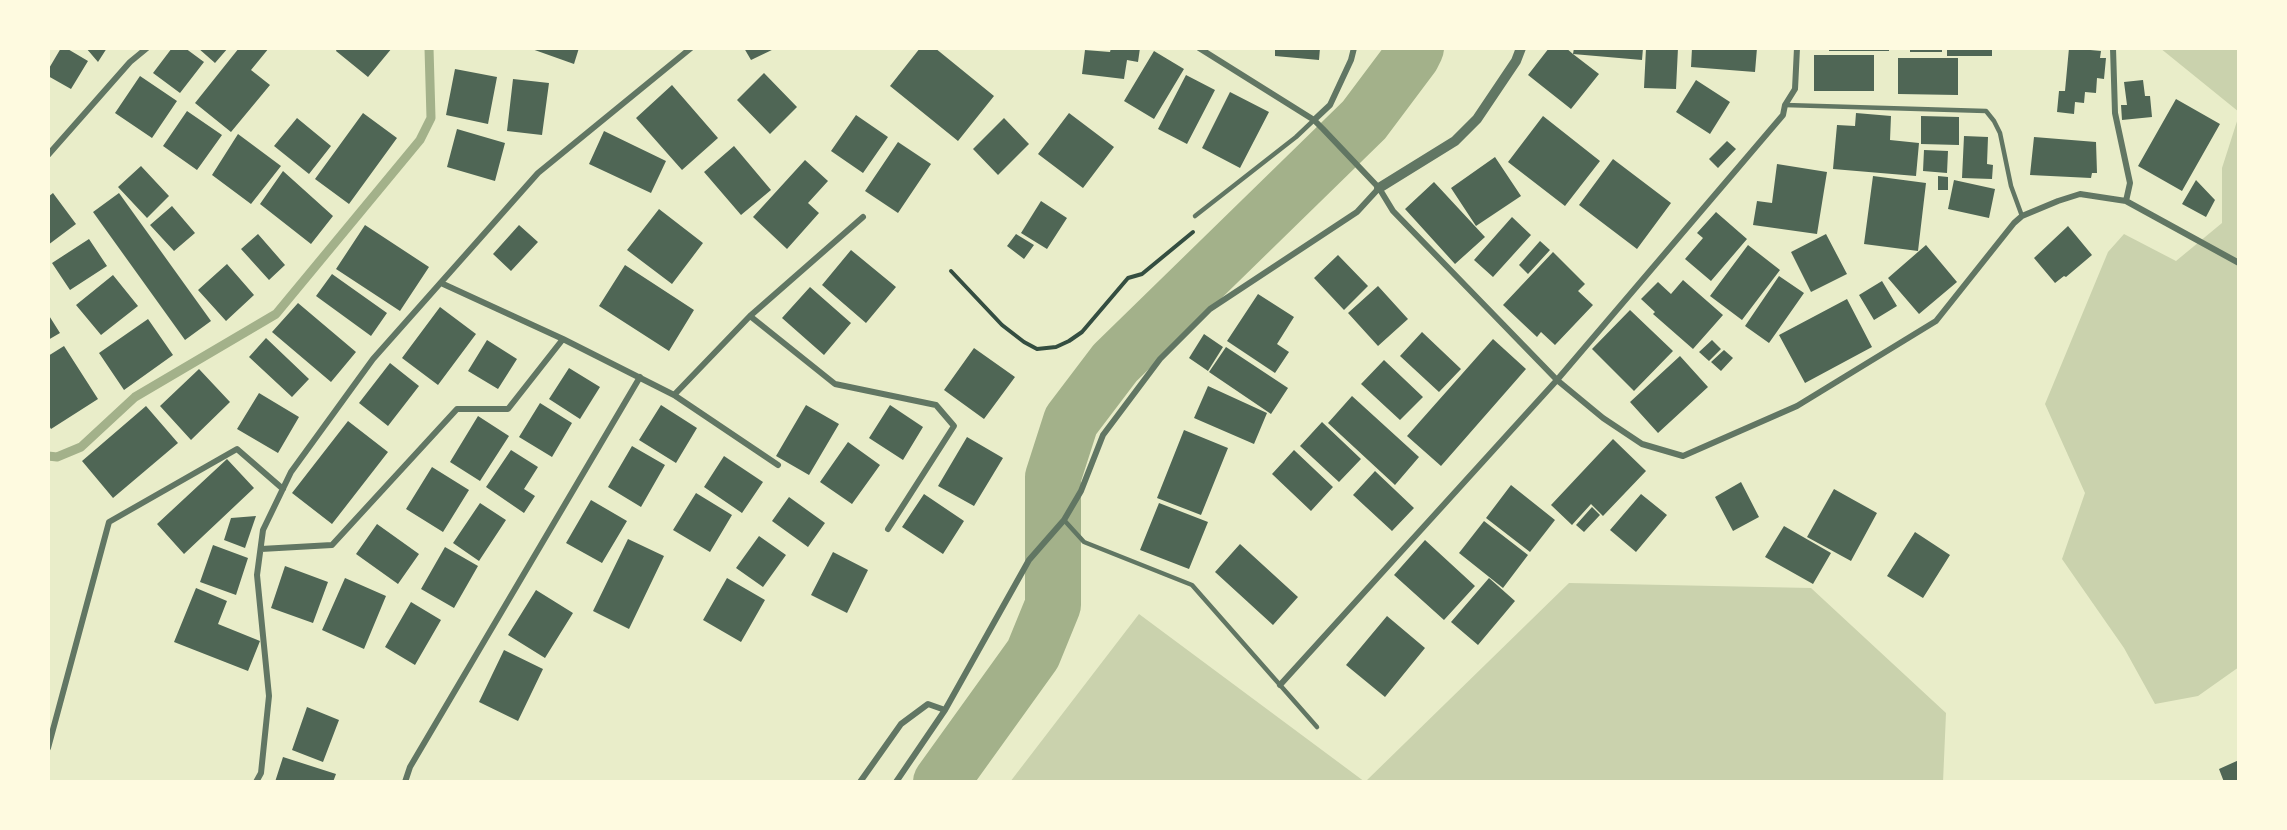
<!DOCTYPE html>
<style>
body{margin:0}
#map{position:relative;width:2287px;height:830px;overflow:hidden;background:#e9edc9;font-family:Karla,sans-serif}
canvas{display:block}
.frame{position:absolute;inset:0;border:50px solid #fefae0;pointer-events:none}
</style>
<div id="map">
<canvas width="2287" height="830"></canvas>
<div class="frame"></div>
</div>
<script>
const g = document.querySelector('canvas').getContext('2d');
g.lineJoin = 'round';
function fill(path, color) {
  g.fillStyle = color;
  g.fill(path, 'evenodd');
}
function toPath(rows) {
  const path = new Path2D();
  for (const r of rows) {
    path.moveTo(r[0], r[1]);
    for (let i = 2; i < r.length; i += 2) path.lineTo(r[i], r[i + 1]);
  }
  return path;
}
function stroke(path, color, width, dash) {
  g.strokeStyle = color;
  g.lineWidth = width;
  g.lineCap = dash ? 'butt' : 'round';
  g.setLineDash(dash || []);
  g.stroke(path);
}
fill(toPath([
 [2160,48,2239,48,2239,112],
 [2239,115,2239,667,2198,696,2155,704,2124,648,2062,559,2085,493,2045,404,2108,252,2124,234,2176,261,2222,223,2222,168],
 [1569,583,1811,588,1946,713,1943,782,1010,782,1139,614,1365,782]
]), '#cad2ad');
stroke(toPath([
 [48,456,57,457,81,447,135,397,276,314,420,140,431,118,429,48]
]), '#a3b18a', 9);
stroke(toPath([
 [941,782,1033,654,1053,605,1053,477,1071,421,1115,363,1364,120,1412,56,1416,48]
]), '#a3b18a', 56);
fill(toPath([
 [61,48,66,48,88,61,71,89,48,76,48,70],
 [86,48,107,48,98,62],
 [172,48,185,48,204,62,180,93,153,73],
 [198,48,228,48,215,63],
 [239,48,269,48,251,70,270,85,231,132,195,103],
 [337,48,392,48,368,77,336,51],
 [529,48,579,48,574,64],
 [744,48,776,48,751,60],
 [920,48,935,48,994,96,958,141,890,86],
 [1111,48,1140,48,1138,62,1127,60,1124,79,1082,74,1085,50,1110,52],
 [1275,48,1320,48,1319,60,1275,56],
 [1549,48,1566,48,1573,54,1574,48,1643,48,1642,60,1573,54,1599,74,1571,109,1528,75],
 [1646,48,1678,48,1676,89,1644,88],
 [1692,48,1757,48,1755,72,1691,67],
 [1829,48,1889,48,1889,51,1829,51],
 [1910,48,1942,48,1942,52,1910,52],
 [1947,48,1992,48,1992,56,1947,56],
 [2069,48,2101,51,2100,58,2106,58,2104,79,2097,78,2096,93,2085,92,2084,103,2075,102,2074,114,2057,112,2059,91,2065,91],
 [1154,51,1184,69,1154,119,1124,101],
 [1814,55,1874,55,1874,91,1814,91],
 [1898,58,1958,58,1958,95,1898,94],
 [455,69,497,77,488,124,446,115],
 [764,73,797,107,770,134,737,100],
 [1186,75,1215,90,1187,144,1158,129],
 [140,76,177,101,152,138,115,113],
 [513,79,549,83,542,135,507,131],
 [1696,80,1730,102,1710,134,1676,112],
 [2143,80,2145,96,2150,96,2152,117,2122,120,2121,105,2127,105,2124,82],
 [672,85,718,138,682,170,636,118],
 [1230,92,1269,112,1240,168,1202,148],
 [2176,99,2220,124,2182,191,2138,166],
 [187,111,222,135,197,170,163,146],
 [363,113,397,138,349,204,315,179],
 [1069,113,1114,147,1083,188,1038,154],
 [1856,113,1891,116,1890,140,1919,143,1916,176,1833,169,1837,125,1855,126],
 [856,115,888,137,863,173,831,151],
 [1543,116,1600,161,1565,206,1508,162],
 [1921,116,1959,117,1959,145,1921,144],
 [297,118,331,146,309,174,274,146],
 [1004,118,1029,144,998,175,973,149],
 [457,129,505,143,495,181,447,167],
 [604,131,666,161,651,193,589,164],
 [238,134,281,166,251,204,212,175],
 [1964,136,1988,137,1987,164,1993,165,1992,179,1962,178],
 [2034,137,2096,142,2097,173,2092,173,2091,178,2030,175],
 [1727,141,1736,149,1718,168,1709,159],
 [898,142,931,164,898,213,865,191],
 [734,146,771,190,741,215,704,172],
 [1924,150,1948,151,1947,173,1923,171],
 [1495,157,1521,196,1476,226,1451,188],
 [1613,159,1671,203,1637,249,1579,205],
 [805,160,828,181,808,203,819,213,787,249,753,217],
 [1777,164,1827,172,1817,234,1753,225,1757,201,1772,203],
 [141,166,169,196,147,218,118,187],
 [283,171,333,216,311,244,260,204],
 [1873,176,1926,183,1918,251,1864,244],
 [1938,176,1948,177,1948,190,1938,190],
 [1954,180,1995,189,1989,218,1948,209],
 [2196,180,2215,200,2206,217,2182,204],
 [1434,182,1485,237,1455,264,1405,209],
 [53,193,76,224,48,245,48,197],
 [119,193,211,321,185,340,93,212],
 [1041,201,1067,218,1047,249,1021,233],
 [172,206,195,233,174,251,150,225],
 [659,209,703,243,672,284,627,250],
 [1716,212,1747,239,1711,281,1685,259,1703,238,1697,233],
 [1512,217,1531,235,1493,277,1474,260],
 [365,225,429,267,400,311,336,269],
 [519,225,538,242,511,271,493,254],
 [2068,226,2092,255,2066,277,2064,276,2055,283,2034,258],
 [258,234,285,265,269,280,241,249],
 [1016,234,1034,245,1024,259,1007,246],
 [1826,234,1847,274,1811,292,1791,252],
 [89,239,107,266,70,290,52,263],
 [1540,241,1550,250,1528,274,1519,265],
 [1748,245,1780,270,1742,320,1710,296],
 [1926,245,1957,282,1919,314,1888,278],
 [851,250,896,287,866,323,822,285],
 [1553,252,1585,284,1578,291,1593,305,1555,345,1541,332,1537,337,1503,305],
 [1338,255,1368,286,1344,310,1314,278],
 [227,264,254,295,226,321,198,290],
 [625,265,694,310,669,351,599,306],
 [332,274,387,313,371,336,316,296],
 [113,275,138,306,101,335,76,305],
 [1779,276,1804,293,1769,343,1745,326],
 [1683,280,1723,315,1693,349,1653,314,1655,312,1641,299,1658,282,1671,294],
 [1882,281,1897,306,1874,320,1859,295],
 [1378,286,1408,319,1378,346,1348,313],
 [810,287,851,323,824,355,782,318],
 [1258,294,1294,317,1277,344,1289,352,1275,373,1227,341],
 [1847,299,1872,347,1805,383,1779,335],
 [298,303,356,352,331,382,272,332],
 [440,307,476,334,438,385,402,358],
 [1630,310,1673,351,1634,391,1592,349],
 [48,314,60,333,48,340],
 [148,319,173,355,124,390,99,353],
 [1422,332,1461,369,1439,392,1400,356],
 [1204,334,1223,347,1208,371,1189,358],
 [266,338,309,379,292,397,249,357],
 [1493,339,1526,369,1441,466,1407,436],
 [487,340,517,359,498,389,468,371],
 [1712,340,1721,349,1709,361,1699,352],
 [64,346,98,399,51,429,48,424,48,356],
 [1226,347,1288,388,1271,414,1209,372],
 [974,348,1015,377,984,419,944,390],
 [1724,350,1733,358,1721,371,1711,362],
 [1680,356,1708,387,1658,433,1630,402],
 [1384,360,1423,397,1400,420,1361,384],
 [390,363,419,386,388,426,359,403],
 [569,368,600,387,580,419,549,399],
 [199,369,230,402,191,440,160,406],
 [1208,386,1267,413,1254,444,1194,418],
 [259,393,299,417,278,453,237,429],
 [1352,396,1419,457,1395,485,1328,423],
 [540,403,572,423,552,457,519,437],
 [661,405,697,428,676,463,639,440],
 [806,405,839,424,809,475,776,456],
 [890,405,923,427,903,460,869,438],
 [146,406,178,443,113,498,82,461],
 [478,416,509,436,480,481,450,462],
 [348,421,388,452,332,524,292,493],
 [1322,422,1361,459,1339,482,1300,446],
 [1184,430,1228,448,1201,515,1157,498],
 [967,437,1003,458,974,506,938,486],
 [1613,439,1646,471,1603,516,1591,504,1572,525,1551,505],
 [848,442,880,465,852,504,820,482],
 [632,446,665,465,641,507,608,487],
 [511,450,538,467,524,489,535,496,524,513,486,487],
 [1294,450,1333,487,1311,511,1272,474],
 [724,456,763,482,742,513,704,487],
 [227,459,254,488,184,554,157,524],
 [432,467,469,490,443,532,406,509],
 [1375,471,1414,508,1392,531,1353,495],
 [1741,482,1759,517,1733,531,1715,497],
 [1511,485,1555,520,1530,552,1486,518],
 [1834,489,1877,513,1851,561,1807,537],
 [696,493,732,515,710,552,673,530],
 [924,494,964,521,943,554,902,527],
 [1641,494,1667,515,1636,552,1610,530],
 [789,497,825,523,808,547,772,521],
 [591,500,627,521,602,563,566,543],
 [480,503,506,520,479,561,453,543],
 [1159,503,1208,522,1189,569,1140,550],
 [1592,507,1600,515,1584,532,1576,525],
 [256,516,245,548,224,540,231,518],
 [1484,521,1528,555,1503,588,1459,553],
 [377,524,419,554,398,584,356,554],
 [1784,526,1831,553,1813,584,1765,557],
 [1915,532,1950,555,1923,598,1887,576],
 [759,536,786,555,763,587,736,568],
 [628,539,664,556,629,629,593,611],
 [1425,540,1475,586,1444,620,1394,575],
 [1240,544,1298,597,1273,625,1215,572],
 [213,545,248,558,236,595,200,582],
 [445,547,478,566,454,608,421,589],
 [833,552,868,570,847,613,811,595],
 [285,566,328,582,313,623,271,608],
 [345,578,386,596,364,649,322,630],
 [727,578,765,600,741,642,703,620],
 [1489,578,1515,601,1478,645,1451,622],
 [196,588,227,601,218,624,260,641,248,671,174,642],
 [536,590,573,613,545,658,508,635],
 [411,602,441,620,415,665,385,647],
 [1387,616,1425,648,1385,697,1346,665],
 [504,650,543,669,518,721,479,702],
 [307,707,339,720,323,762,292,750],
 [283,757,336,774,333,782,275,782],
 [2239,760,2239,782,2224,782,2219,769]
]), '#4f6655');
stroke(toPath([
 [951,271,1002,325,1024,342,1037,349,1056,347,1069,341,1082,332,1128,278,1142,274,1193,232]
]), '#344e41', 4);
stroke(toPath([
 [1785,105,1986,111,1994,121,2000,133,2011,186,2022,216],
 [1195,216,1296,137,1314,120],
 [1064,520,1084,542,1192,585,1317,727]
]), '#617663', 4.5);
stroke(toPath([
 [1199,48,1314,120,1323,129,1379,188,1393,211,1557,380,1603,418,1642,444,1683,456,1797,406,1936,321,2014,223,2022,216,2058,201,2080,194,2126,201,2239,263],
 [2113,48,2115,113,2130,183,2126,201],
 [1314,120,1330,105,1351,60,1354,48],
 [48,155,130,62,147,48],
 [441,283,563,339,674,395,778,465],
 [750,316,835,384,936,405,954,426,888,529],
 [674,395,750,316,863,217],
 [261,549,332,545,457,409,508,409,563,339],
 [1280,685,1557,380,1783,115,1785,105,1795,89,1797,48],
 [48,748,109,522,237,449,283,489],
 [256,782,261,773,269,696,257,575,263,530,291,472,373,359,538,173,691,48],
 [405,782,410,767,640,377],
 [860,782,901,724,928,704,945,710],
 [896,782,945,710,1029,560,1064,520,1081,491,1103,435,1160,359,1210,309,1357,212,1379,188]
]), '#617663', 6);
stroke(toPath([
 [1379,188,1455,141,1477,119,1516,61,1521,48]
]), '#617663', 10);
</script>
